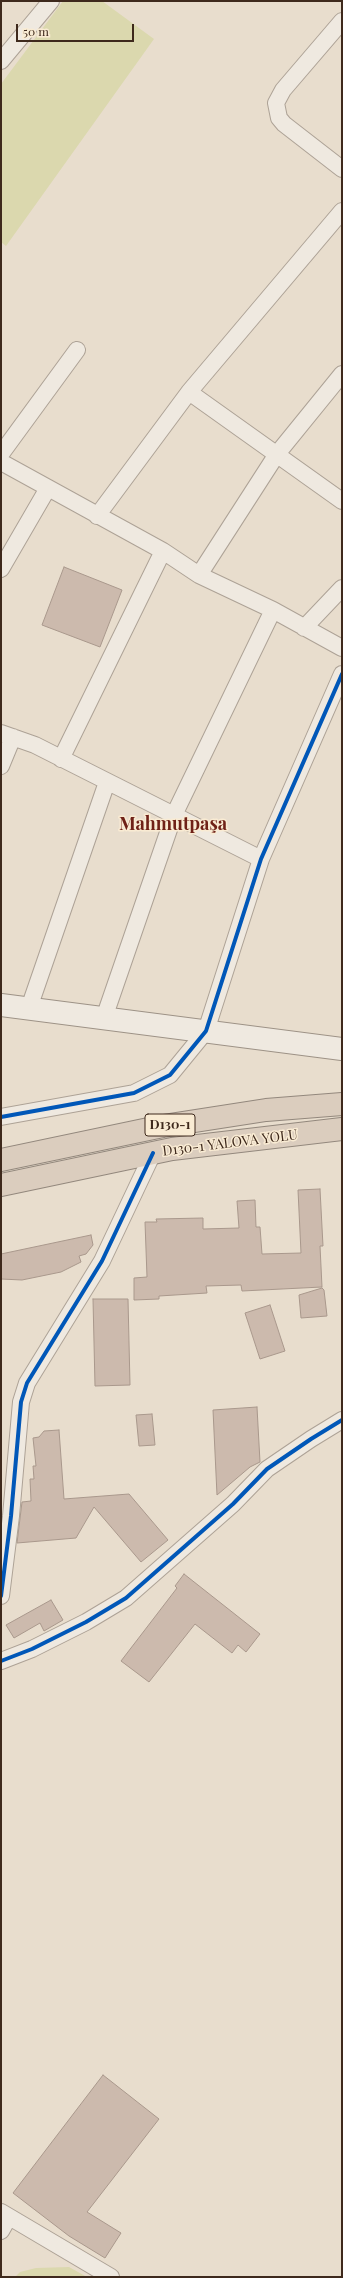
<!DOCTYPE html>
<meta charset="utf-8">
<style>
body{margin:0}
#map{position:relative;width:343px;height:2278px;overflow:hidden;background:#e8ddcd;font-family:"Playfair Display",serif}
canvas{display:block}
.frame{position:absolute;inset:0;border:2px solid #3e291c;pointer-events:none}
.scale{position:absolute;left:16px;top:24px;width:118px;height:18px;box-sizing:border-box;border:2px solid #3e291c;border-top:0;padding-left:5px;font-size:12px;line-height:14px;white-space:nowrap;color:#3e291c;-webkit-text-stroke:3px #f9ebd3;paint-order:stroke}
</style>
<div id="map">
<canvas width="343" height="2278"></canvas>
<div class="frame"></div>
<div class="scale">50 m</div>
</div>
<script>
const g = document.querySelector('canvas').getContext('2d');
g.lineJoin = 'round';
function fill(path, color) {
  g.fillStyle = color;
  g.fill(path, 'evenodd');
}
function toPath(rows) {
  const path = new Path2D();
  for (const r of rows) {
    path.moveTo(r[0], r[1]);
    for (let i = 2; i < r.length; i += 2) path.lineTo(r[i], r[i + 1]);
  }
  return path;
}
function stroke(path, color, width, dash) {
  g.strokeStyle = color;
  g.lineWidth = width;
  g.lineCap = dash ? 'butt' : 'round';
  g.setLineDash(dash || []);
  g.stroke(path);
}
function write(font, color, halo, rows, align = 'center') {
  g.font = font + ' "Playfair Display",serif';
  g.lineWidth = 3;
  g.setLineDash([]);
  g.textBaseline = 'middle';
  g.strokeStyle = halo;
  g.fillStyle = color;
  for (const [text, x, y, turn = 0] of rows) {
    g.save();
    g.translate(x, y);
    g.rotate((+turn || 0) * Math.PI / 180);
    g.textAlign = isNaN(turn) ? turn : align;
    if (halo) g.strokeText(text, 0, 0);
    g.fillText(text, 0, 0);
    g.restore();
  }
}
fill(toPath([
 [63,1,102,1,154,39,6,246,1,242,1,84],
 [69,2267,87,2277,15,2277,20,2272,36,2268]
]), '#dbd8ae');
const building = toPath([
 [64,567,122,590,100,647,42,625,64,567],
 [320,1189,323,1246,320,1246,322,1287,242,1291,241,1285,206,1286,207,1293,159,1296,159,1299,134,1300,134,1278,147,1277,145,1222,157,1222,156,1219,203,1218,203,1229,239,1228,237,1201,255,1200,256,1227,260,1227,262,1254,301,1253,298,1190,320,1189],
 [91,1235,93,1245,86,1254,79,1256,81,1262,61,1272,22,1280,1,1279,1,1254,91,1235],
 [322,1288,324,1290,327,1316,301,1318,299,1295,322,1288],
 [93,1299,128,1299,130,1385,95,1386,93,1299],
 [270,1305,285,1351,260,1359,245,1313,270,1305],
 [257,1407,260,1462,250,1467,217,1495,213,1410,257,1407],
 [152,1414,155,1445,139,1446,136,1415,152,1414],
 [59,1430,64,1499,129,1494,168,1540,141,1562,94,1507,76,1538,17,1543,22,1502,31,1501,30,1479,34,1479,33,1466,36,1466,33,1438,39,1437,44,1431,59,1430],
 [184,1574,260,1634,246,1652,238,1645,232,1653,195,1624,149,1682,121,1661,177,1588,175,1586,184,1574],
 [51,1600,63,1620,44,1631,40,1623,14,1638,6,1625,51,1600],
 [103,2075,159,2119,87,2212,121,2233,105,2258,69,2236,13,2193,103,2075]
]);
fill(building, '#ccbaad');
stroke(building, '#a9988c', 1);
const street = toPath([
 [342,21,283,90,276,103,279,118,284,124,342,169],
 [1,61,51,1],
 [189,392,342,501],
 [1,454,77,350],
 [1,462,163,551,199,575,273,610,342,648],
 [97,516,189,392,342,211],
 [1,569,48,488],
 [199,575,277,454,342,374],
 [304,628,342,588],
 [1,733,35,745,261,859],
 [61,759,163,551],
 [1,766,13,737],
 [29,1008,107,782],
 [104,1018,174,815,273,610],
 [1,1117,134,1093,170,1075,206,1031,261,859,342,674],
 [1,1596,11,1516,21,1402,27,1383,102,1261,153,1153],
 [1,1661,32,1649,86,1622,126,1598,233,1504,267,1469,311,1439,342,1420],
 [1,2212,111,2277],
 [1,2231,9,2217]
]);
const secondary = toPath([
 [1,1005,342,1049]
]);
const highway = toPath([
 [1,1160,163,1126,266,1110,342,1104],
 [1,1185,172,1149,342,1129]
]);
stroke(street, '#ada296', 18);
stroke(secondary, '#9d9286', 24);
stroke(highway, '#93887d', 24);
stroke(street, '#efe9e0', 16);
stroke(secondary, '#efe9e0', 22);
stroke(highway, '#dbcdbe', 22);
stroke(toPath([
 [1,1117,134,1093,170,1075,206,1031,261,859,342,674],
 [1,1596,11,1516,21,1402,27,1383,102,1261,153,1153],
 [1,1661,32,1649,86,1622,126,1598,233,1504,267,1469,311,1439,342,1420]
]), '#0057b8', 4);
for (const [x, y, w] of [
 [170,1125,50]
]) {
  const box = new Path2D();
  box.roundRect(x - w / 2, y - 11, w, 22, 3);
  g.fillStyle = '#f9ebd3';
  g.fill(box);
  stroke(box, '#3e291c', 1);
}
write('bold 13px', '#3e291c', null, [
 ["D130-1",170,1125]
]);
write('14px', '#3e291c', '#f9ebd3', [
 ["D130-1 YALOVA YOLU",230,1143,-7]
]);
write('bold 18px', '#6f2117', '#f9ebd3', [
 ["Mahmutpaşa",173,824]
]);
</script>
